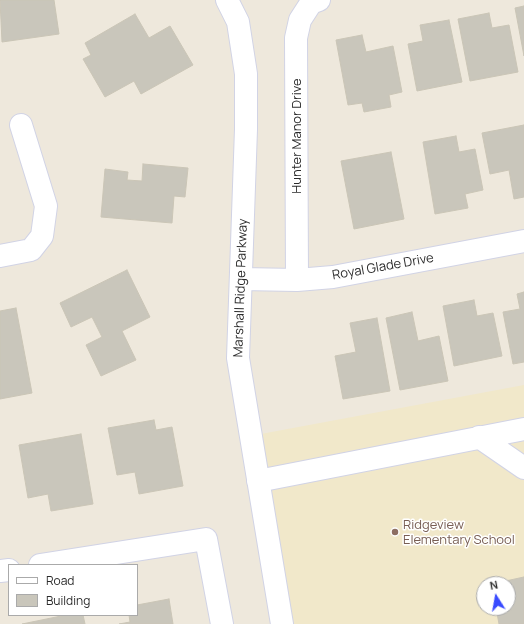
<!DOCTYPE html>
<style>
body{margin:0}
#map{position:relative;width:524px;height:624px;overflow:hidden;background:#eee8dc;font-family:Manrope,sans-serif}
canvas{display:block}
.legend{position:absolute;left:8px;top:564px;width:130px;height:52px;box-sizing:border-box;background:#fff;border:1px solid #aaa;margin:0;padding:5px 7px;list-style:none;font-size:12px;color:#2b2b2b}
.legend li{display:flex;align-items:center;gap:8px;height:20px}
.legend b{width:20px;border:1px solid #aaa}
.north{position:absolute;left:476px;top:576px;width:40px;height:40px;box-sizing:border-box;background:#fff;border:1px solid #aaa;border-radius:50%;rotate:349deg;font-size:11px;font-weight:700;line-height:16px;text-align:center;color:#2b2b2b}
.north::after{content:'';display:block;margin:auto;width:14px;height:18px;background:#394bff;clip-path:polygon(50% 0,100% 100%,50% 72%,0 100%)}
</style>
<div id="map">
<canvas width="524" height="624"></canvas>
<ul class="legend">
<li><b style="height:5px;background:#fff"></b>Road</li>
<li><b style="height:11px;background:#c9c6bb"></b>Building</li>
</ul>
<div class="north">N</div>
</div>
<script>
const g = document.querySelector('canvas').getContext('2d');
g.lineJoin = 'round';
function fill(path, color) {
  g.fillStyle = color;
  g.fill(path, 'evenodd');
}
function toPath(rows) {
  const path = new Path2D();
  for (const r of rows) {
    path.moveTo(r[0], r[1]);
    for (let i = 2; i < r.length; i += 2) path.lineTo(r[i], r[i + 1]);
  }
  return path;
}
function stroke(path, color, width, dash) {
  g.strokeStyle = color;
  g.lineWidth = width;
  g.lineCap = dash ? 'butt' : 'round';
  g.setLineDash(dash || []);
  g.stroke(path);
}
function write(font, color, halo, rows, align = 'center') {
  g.font = font + ' Manrope,sans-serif';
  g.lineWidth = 3;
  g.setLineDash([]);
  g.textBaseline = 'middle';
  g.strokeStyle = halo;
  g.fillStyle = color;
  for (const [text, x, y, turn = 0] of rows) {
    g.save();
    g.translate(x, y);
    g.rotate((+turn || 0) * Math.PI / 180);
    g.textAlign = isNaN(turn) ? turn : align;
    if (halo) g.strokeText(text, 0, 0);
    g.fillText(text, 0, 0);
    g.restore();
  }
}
fill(toPath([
 [524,385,524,624,282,624,250,436],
 [484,584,508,584,508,608,484,608]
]), '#f1e8ca');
const building = toPath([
 [0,0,54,0,59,34,2,42,0,0],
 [524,6,524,56,515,8,524,6],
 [489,13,492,28,509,25,518,72,470,81,458,19,489,13],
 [135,14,149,38,170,26,193,65,141,94,134,81,105,97,83,59,91,55,85,43,135,14],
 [449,20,462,82,417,91,408,44,423,41,420,25,449,20],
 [362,35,366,52,393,46,402,92,389,95,391,107,364,112,362,103,348,105,336,40,362,35],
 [524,125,524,197,514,199,509,170,490,174,482,133,524,125],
 [456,136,459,152,475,149,483,190,465,194,468,208,435,214,423,142,456,136],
 [391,152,404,219,354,229,341,161,391,152],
 [143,164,188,168,185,197,174,196,172,223,101,217,105,169,128,172,127,180,142,181,143,164],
 [127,270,150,317,122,331,136,360,101,376,86,345,102,337,92,317,71,327,60,303,127,270],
 [524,292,524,362,513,364,503,312,520,309,517,294,524,292],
 [474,300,477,316,493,313,502,356,454,366,443,306,474,300],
 [16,308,32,393,0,399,0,311,16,308],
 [412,312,418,341,439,336,448,381,400,390,386,318,412,312],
 [377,318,390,391,343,399,335,356,356,352,350,323,377,318],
 [154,420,156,430,172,427,183,486,139,494,135,472,117,475,108,428,154,420],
 [81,434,93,504,51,511,48,494,28,498,19,445,81,434],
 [524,577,524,624,499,624,497,613,507,611,506,608,508,608,508,584,501,584,501,582,524,577],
 [169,599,173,624,119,624,130,622,129,615,137,615,137,605,169,599],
 [66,615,83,615,85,624,22,624,66,615]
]);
fill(building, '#c9c6bb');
stroke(building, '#cac5b6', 1);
const minor = toPath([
 [227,0,238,22,246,74,246,129,238,358,282,624],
 [0,256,31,250,42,236,46,206,21,125],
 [241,279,297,280,333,277,524,241],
 [297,280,296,38,300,20,311,3,319,0],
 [479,437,524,468],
 [258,481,524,429],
 [40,565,206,539,222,624],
 [0,571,9,570]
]);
stroke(minor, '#d1d3e5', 24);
stroke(minor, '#fff', 22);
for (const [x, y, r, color] of [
 [395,532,4,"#8d6e63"]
]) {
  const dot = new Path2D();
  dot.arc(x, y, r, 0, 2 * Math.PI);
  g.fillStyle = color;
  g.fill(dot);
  stroke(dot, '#fff', 1.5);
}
write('13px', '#2b2b2b', '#fff', [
 ["Hunter Manor Drive",297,136,-90],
 ["Royal Glade Drive",383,267,-10],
 ["Marshall Ridge Parkway",241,288,-88]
]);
write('13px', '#785e54', '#fff', [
 ["Ridgeview",403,525],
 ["Elementary School",403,540]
], 'left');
</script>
